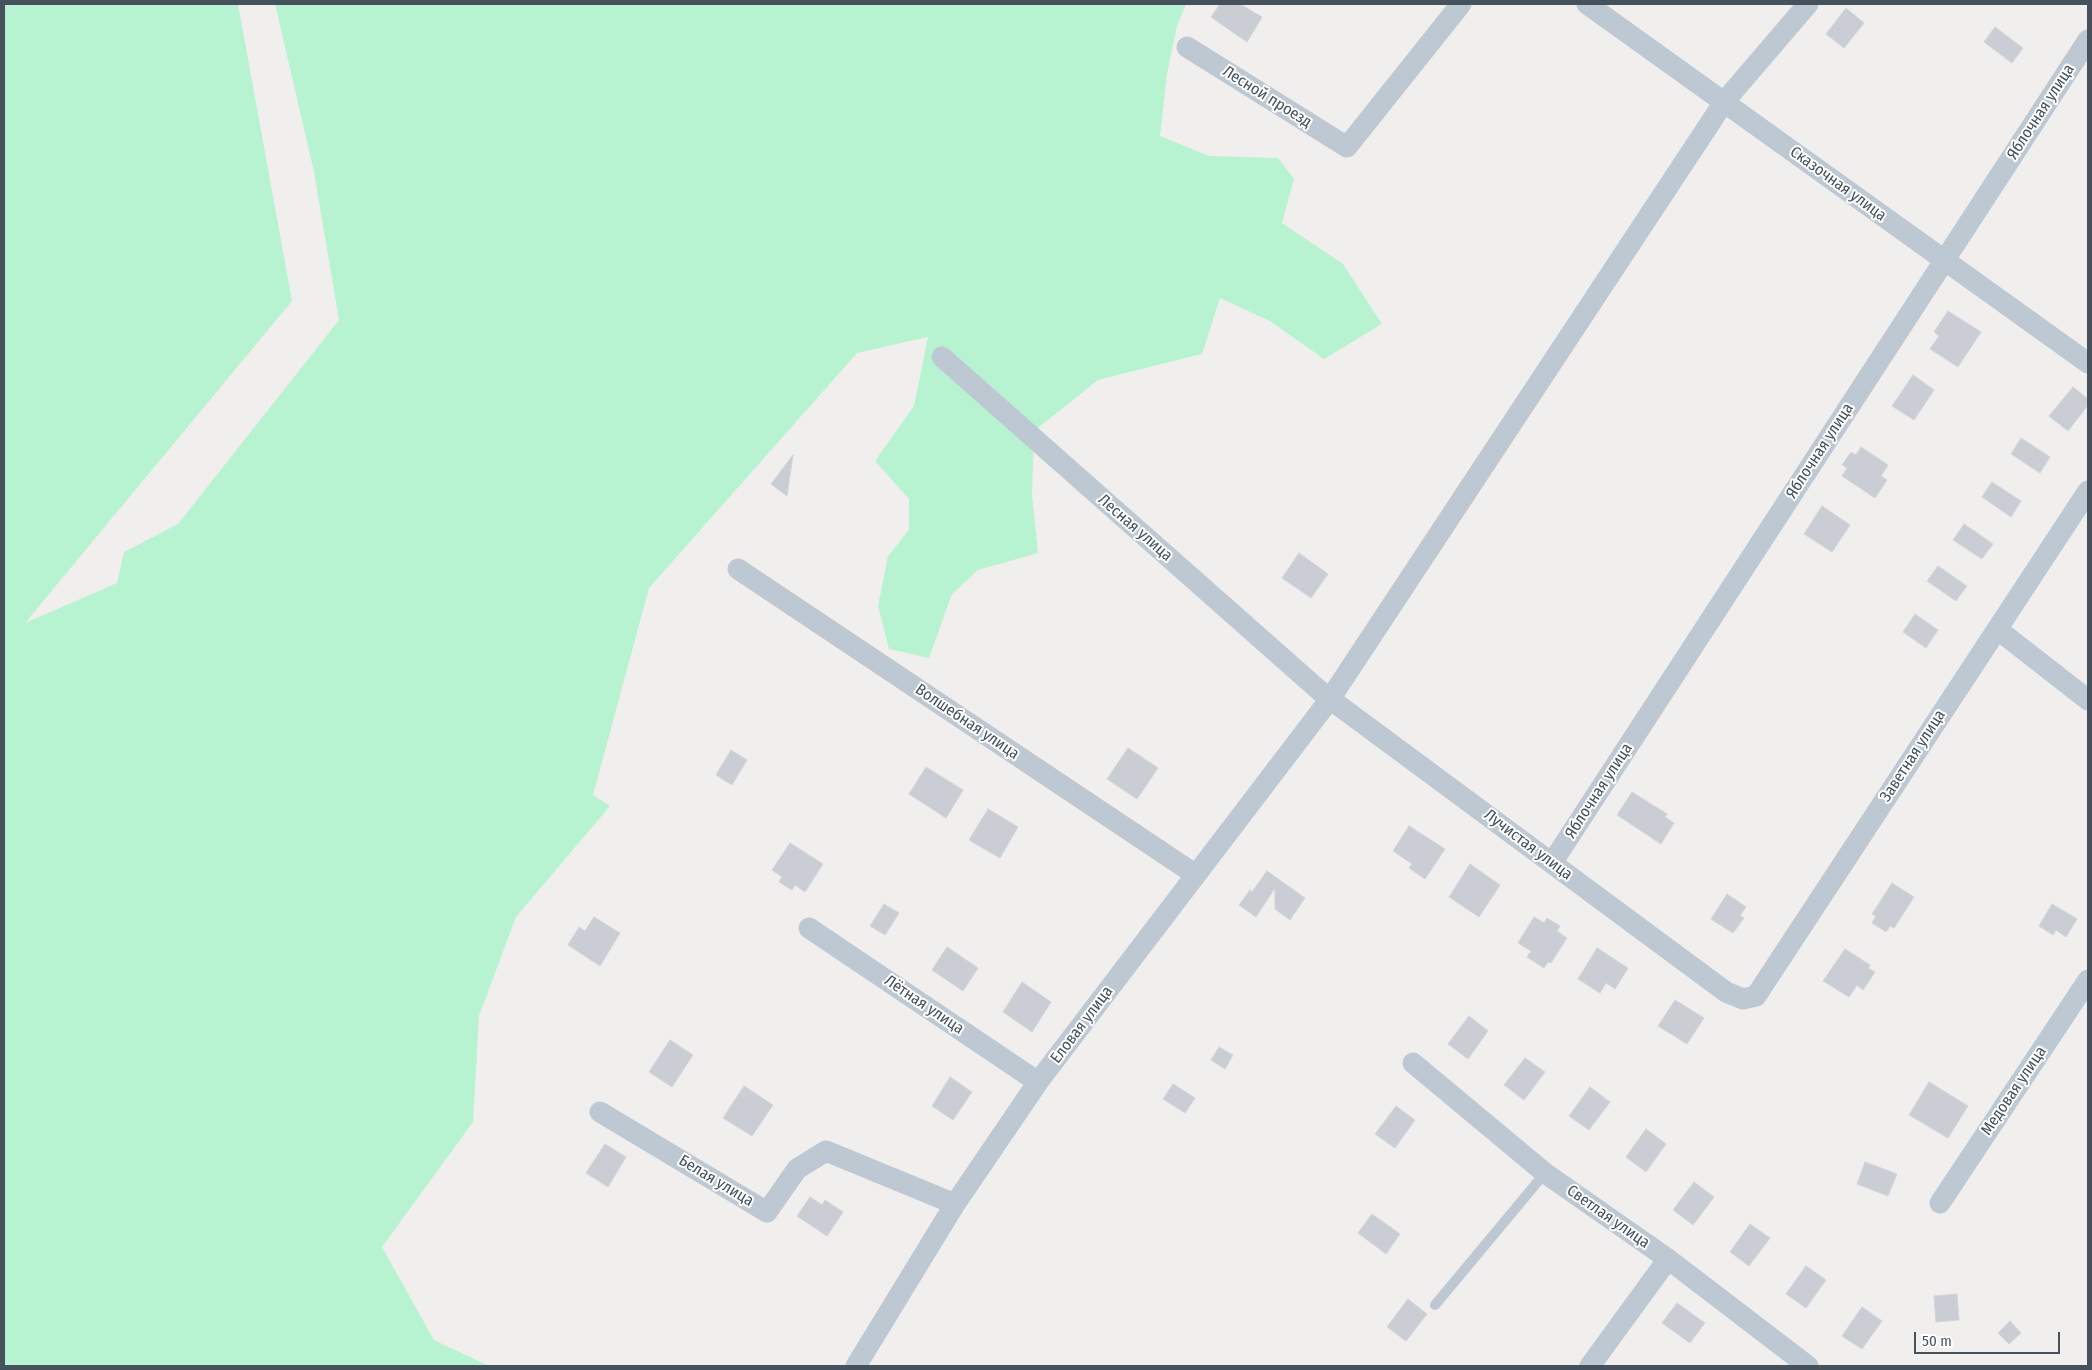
<!DOCTYPE html>
<meta charset="utf-8">
<style>
body{margin:0}
#map{position:relative;width:2092px;height:1370px;overflow:hidden;background:#f1eeee;font-family:"Fira Sans Condensed",sans-serif}
canvas{display:block}
.frame{position:absolute;inset:0;border:5px solid #45515d;pointer-events:none}
.scale{position:absolute;left:1914px;top:1332px;width:146px;height:22px;box-sizing:border-box;border:2px solid #45515d;border-top:0;padding-left:6px;font-size:15px;line-height:18px;white-space:nowrap;color:#45515d;-webkit-text-stroke:4px #fff;paint-order:stroke}
</style>
<div id="map">
<canvas width="2092" height="1370"></canvas>
<div class="frame"></div>
<div class="scale">50 m</div>
</div>
<script>
const g = document.querySelector('canvas').getContext('2d');
g.lineJoin = 'round';
function fill(path, color) {
  g.fillStyle = color;
  g.fill(path, 'evenodd');
}
function toPath(rows) {
  const path = new Path2D();
  for (const r of rows) {
    path.moveTo(r[0], r[1]);
    for (let i = 2; i < r.length; i += 2) path.lineTo(r[i], r[i + 1]);
  }
  return path;
}
function stroke(path, color, width, dash) {
  g.strokeStyle = color;
  g.lineWidth = width;
  g.lineCap = dash ? 'butt' : 'round';
  g.setLineDash(dash || []);
  g.stroke(path);
}
function write(font, color, halo, rows, align = 'center') {
  g.font = font + ' "Fira Sans Condensed",sans-serif';
  g.lineWidth = 4;
  g.setLineDash([]);
  g.textBaseline = 'middle';
  g.strokeStyle = halo;
  g.fillStyle = color;
  for (const [text, x, y, turn = 0] of rows) {
    g.save();
    g.translate(x, y);
    g.rotate((+turn || 0) * Math.PI / 180);
    g.textAlign = isNaN(turn) ? turn : align;
    if (halo) g.strokeText(text, 0, 0);
    g.fillText(text, 0, 0);
    g.restore();
  }
}
fill(toPath([
 [4,4,238,4,292,301,25,623,117,583,124,552,178,524,339,320,314,172,275,4,1186,4,1177,26,1167,74,1160,136,1209,156,1278,158,1294,179,1282,223,1343,264,1382,324,1324,359,1270,321,1220,298,1202,354,1098,380,1034,431,1032,494,1038,553,978,570,952,594,929,658,889,649,878,606,888,556,909,530,909,499,875,461,914,406,928,337,857,353,649,588,593,795,610,806,516,917,479,1016,473,1122,382,1247,434,1340,489,1366,4,1366]
]), '#b8f3d1');
const building = toPath([
 [1220,4,1240,4,1262,17,1247,42,1211,17,1220,4],
 [1846,8,1864,23,1844,48,1826,34,1846,8],
 [1995,27,2023,48,2012,63,1984,42,1995,27],
 [1948,311,1981,332,1958,367,1930,349,1939,336,1934,332,1948,311],
 [1913,375,1934,390,1914,420,1892,406,1913,375],
 [2073,387,2088,399,2088,405,2068,431,2049,416,2073,387],
 [2021,438,2050,457,2040,473,2011,454,2021,438],
 [1861,447,1888,465,1881,476,1887,480,1875,498,1842,476,1847,468,1842,465,1851,452,1856,455,1861,447],
 [793,455,787,496,771,484,793,455],
 [1992,482,2021,501,2011,517,1982,497,1992,482],
 [1822,506,1850,525,1832,552,1804,534,1822,506],
 [1964,524,1993,544,1982,559,1953,540,1964,524],
 [1299,553,1328,574,1311,598,1282,578,1299,553],
 [1938,566,1967,586,1956,601,1927,581,1938,566],
 [1915,614,1938,630,1926,648,1903,632,1915,614],
 [1128,748,1158,768,1137,799,1107,779,1128,748],
 [731,750,747,760,732,785,716,775,731,750],
 [926,767,963,790,946,818,909,794,926,767],
 [1632,792,1667,814,1665,817,1674,823,1661,844,1617,815,1632,792],
 [988,809,1018,827,1000,858,969,840,988,809],
 [1409,826,1445,849,1425,879,1409,868,1412,864,1393,851,1409,826],
 [790,843,823,864,805,892,795,885,792,890,779,882,782,877,772,870,790,843],
 [1470,864,1500,885,1479,917,1449,897,1470,864],
 [1267,871,1305,898,1290,920,1275,909,1275,888,1256,917,1239,905,1250,890,1252,892,1267,871],
 [1892,883,1914,897,1894,928,1890,926,1886,932,1872,923,1876,916,1872,914,1892,883],
 [1727,894,1746,907,1740,916,1744,918,1733,933,1711,919,1727,894],
 [884,904,899,913,885,935,870,926,884,904],
 [2052,904,2077,919,2066,937,2056,930,2053,935,2039,926,2052,904],
 [594,917,620,933,600,966,568,945,579,927,585,931,594,917],
 [1534,917,1544,923,1547,918,1560,926,1557,931,1567,938,1551,963,1548,962,1544,968,1527,957,1531,951,1518,943,1534,917],
 [947,947,978,968,963,991,932,970,947,947],
 [1597,948,1628,968,1615,989,1606,983,1600,993,1578,979,1597,948],
 [1845,949,1870,965,1868,968,1875,972,1863,990,1857,985,1849,997,1823,981,1845,949],
 [1022,982,1051,1002,1032,1032,1003,1012,1022,982],
 [1675,1000,1704,1018,1687,1044,1658,1026,1675,1000],
 [1469,1016,1488,1031,1468,1059,1448,1044,1469,1016],
 [670,1040,693,1055,672,1087,649,1072,670,1040],
 [1219,1047,1233,1055,1225,1069,1211,1060,1219,1047],
 [1525,1058,1545,1072,1524,1100,1504,1085,1525,1058],
 [950,1077,972,1092,953,1120,932,1106,950,1077],
 [1929,1082,1968,1106,1948,1138,1909,1115,1929,1082],
 [1173,1084,1195,1098,1185,1113,1163,1099,1173,1084],
 [744,1086,773,1105,752,1136,723,1118,744,1086],
 [1590,1087,1610,1102,1589,1130,1569,1116,1590,1087],
 [1396,1106,1415,1120,1395,1148,1375,1134,1396,1106],
 [1646,1129,1666,1144,1646,1172,1626,1157,1646,1129],
 [605,1144,626,1157,608,1187,586,1173,605,1144],
 [1865,1162,1897,1174,1888,1196,1857,1184,1865,1162],
 [1694,1182,1714,1197,1693,1225,1673,1210,1694,1182],
 [810,1197,822,1205,825,1200,843,1212,827,1236,797,1216,810,1197],
 [1372,1214,1400,1234,1386,1254,1358,1233,1372,1214],
 [1750,1224,1770,1238,1749,1266,1730,1252,1750,1224],
 [1806,1266,1826,1280,1806,1308,1786,1294,1806,1266],
 [1957,1294,1959,1320,1936,1322,1934,1296,1957,1294],
 [1408,1299,1427,1314,1406,1341,1387,1327,1408,1299],
 [1677,1303,1705,1323,1690,1343,1662,1323,1677,1303],
 [1862,1307,1882,1321,1862,1349,1842,1336,1862,1307],
 [2010,1321,2021,1333,2009,1344,1998,1333,2010,1321]
]);
fill(building, '#cacdd3');
stroke(building, '#d1d4da', 1);
stroke(toPath([
 [1435,1305,1545,1173]
]), '#bdc8d2', 10);
stroke(toPath([
 [1587,4,2088,363],
 [1187,47,1347,147,1461,4],
 [942,357,1329,699],
 [738,569,1196,875],
 [1997,629,2088,700],
 [1330,699,1726,992,1743,999,1756,996,2088,491],
 [1552,863,2088,40],
 [809,928,1038,1082],
 [1413,1063,1545,1173,1668,1259,1808,1366],
 [600,1112,767,1212,797,1169,826,1151,955,1204],
 [1940,1203,2088,980],
 [856,1366,955,1204,1038,1082,1330,699,1724,102,1808,4],
 [1590,1366,1668,1259]
]), '#bdc8d2', 21);
write('16px', '#45515d', '#fff', [
 ["Лесной проезд",1267,97,32],
 ["Яблочная улица",2041,112,-57],
 ["Сказочная улица",1838,184,36],
 ["Яблочная улица",1820,451,-57],
 ["Лесная улица",1135,528,41],
 ["Волшебная улица",967,722,34],
 ["Заветная улица",1913,756,-57],
 ["Яблочная улица",1599,791,-57],
 ["Лучистая улица",1528,845,37],
 ["Лётная улица",924,1005,34],
 ["Еловая улица",1082,1025,-53],
 ["Медовая улица",2014,1091,-56],
 ["Белая улица",716,1181,31],
 ["Светлая улица",1608,1217,35]
]);
</script>
